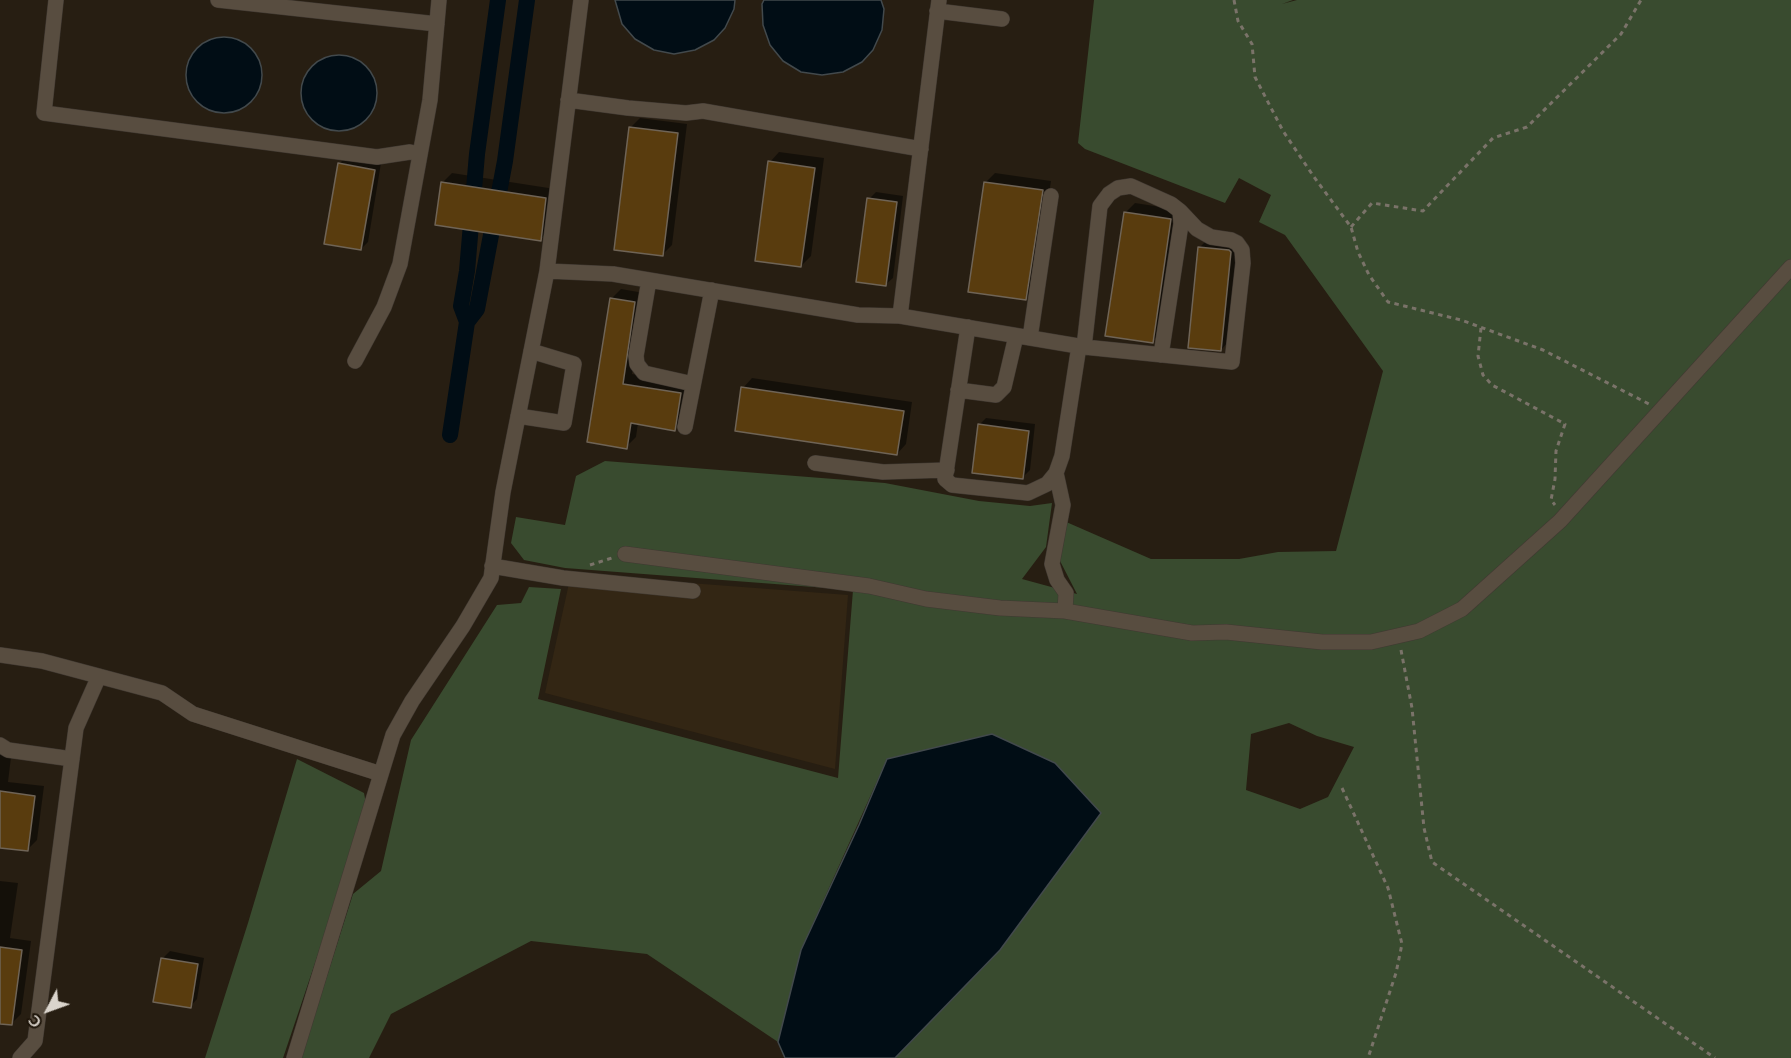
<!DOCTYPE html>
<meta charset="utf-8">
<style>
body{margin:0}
#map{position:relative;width:1791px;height:1058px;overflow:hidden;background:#271e12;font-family:Lato,sans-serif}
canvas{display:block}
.north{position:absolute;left:18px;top:980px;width:60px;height:60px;-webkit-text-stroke:4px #1d1409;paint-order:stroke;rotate:229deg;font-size:16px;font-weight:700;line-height:24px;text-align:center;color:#dad4cc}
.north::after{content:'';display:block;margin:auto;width:21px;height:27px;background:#dad4cc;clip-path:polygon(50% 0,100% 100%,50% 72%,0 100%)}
</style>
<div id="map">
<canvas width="1791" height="1058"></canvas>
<div class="north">С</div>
</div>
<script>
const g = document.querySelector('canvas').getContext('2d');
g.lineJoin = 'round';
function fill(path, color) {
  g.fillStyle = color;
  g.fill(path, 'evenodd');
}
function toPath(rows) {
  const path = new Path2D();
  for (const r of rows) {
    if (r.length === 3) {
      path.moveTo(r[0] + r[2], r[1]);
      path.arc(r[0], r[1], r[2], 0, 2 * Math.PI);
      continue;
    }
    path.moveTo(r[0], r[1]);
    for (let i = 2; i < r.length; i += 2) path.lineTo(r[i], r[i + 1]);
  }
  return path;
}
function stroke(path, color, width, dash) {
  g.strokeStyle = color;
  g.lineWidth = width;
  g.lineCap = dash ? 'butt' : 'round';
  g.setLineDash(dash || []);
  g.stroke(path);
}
fill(toPath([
 [571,574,848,595,835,769,545,693]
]), '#332614');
fill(toPath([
 [1094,0,1293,0,1282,4,1297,0,1791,0,1791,1058,895,1058,1000,950,1101,813,887,759,801,950,778,1042,647,954,531,941,391,1014,369,1058,301,1058,353,894,381,871,411,740,497,605,521,603,529,587,561,589,538,699,838,778,853,590,565,568,524,560,511,543,516,517,565,525,576,476,605,461,885,483,979,501,1030,506,1052,503,1046,547,1022,579,1077,594,1059,559,1064,521,1151,559,1239,559,1278,552,1336,551,1383,371,1285,235,1259,222,1271,195,1239,178,1225,203,1085,149,1078,143],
 [1289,723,1317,736,1354,747,1328,797,1300,809,1246,790,1251,734],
 [297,759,364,793,367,809,283,1058,205,1058,248,923]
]), '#394b2f');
const water = toPath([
 [615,0,735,0,734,9,725,28,714,40,695,50,674,54,654,50,635,39,622,24,615,0],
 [764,0,881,0,884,9,882,30,873,50,862,62,843,72,822,75,801,72,783,61,770,45,763,25,762,4,764,0],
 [224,75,38],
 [339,93,38],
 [992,734,1055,763,1101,813,1000,950,895,1058,785,1058,778,1042,801,950,859,825,887,759,992,734]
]);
fill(water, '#010d15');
stroke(water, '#42494c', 1.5);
fill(toPath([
 [640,118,687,124,672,245,662,255,630,128],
 [779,152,824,158,811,256,801,266,770,162],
 [346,157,381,163,368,242,361,249,339,164],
 [452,173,555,189,550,230,540,239,442,183],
 [995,173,1051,181,1035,289,1025,299,985,183],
 [876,192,903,196,893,278,885,285,869,199],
 [1135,203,1180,210,1162,332,1152,341,1125,213],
 [1209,238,1239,241,1230,340,1221,350,1199,248],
 [621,289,644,293,632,374,690,384,684,419,674,429,638,423,636,437,626,447,611,299],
 [752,378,912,402,906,444,897,454,743,388],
 [986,418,1035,424,1030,470,1023,477,979,425],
 [0,746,12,749,8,782,44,786,37,840,27,850,0,846],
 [0,881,18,883,10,938,31,941,21,1014,11,1024,0,1022],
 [170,951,204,958,197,999,190,1007,162,959]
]), '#0007');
stroke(toPath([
 [467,322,477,309,505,161,527,0],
 [450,435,467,322,461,306,467,271,477,154,498,0]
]), '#010d15', 16);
const building = toPath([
 [629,127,678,133,663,256,614,250,629,127],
 [768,161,815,168,801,267,755,261,768,161],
 [338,163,375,170,361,250,324,244,338,163],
 [441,182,546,198,541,241,435,225,441,182],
 [984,182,1043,190,1026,300,968,292,984,182],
 [867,198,897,202,886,286,856,282,867,198],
 [1124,212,1171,219,1153,343,1105,336,1124,212],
 [1198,247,1229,250,1231,252,1221,351,1188,348,1198,247],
 [610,298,635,302,623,384,681,393,675,431,631,423,627,449,587,442,610,298],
 [741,387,904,411,897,455,735,431,741,387],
 [978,424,1029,431,1023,479,972,473,978,424],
 [0,791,35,796,28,851,0,848,0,791],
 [0,947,22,950,12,1025,0,1024,0,947],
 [161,958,198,964,191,1008,153,1002,161,958]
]);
fill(building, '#593c0e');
stroke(building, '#6f6456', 1.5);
const minor = toPath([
 [56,0,44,113,377,157,410,152,420,154],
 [218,0,437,24],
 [937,11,1002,19],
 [568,100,628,108,686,113,703,111,921,149],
 [547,271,613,274,858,315,900,316,1084,347,1232,362,1243,263,1242,250,1237,243,1231,240,1211,237,1197,229,1180,211],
 [649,280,636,356,637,364,644,373,693,384],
 [900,316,939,0],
 [968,327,945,479,952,485,1028,493,1047,484,1056,473,1062,456,1079,346],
 [1030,338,1051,196],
 [1084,347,1100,206,1109,194,1118,188,1131,186,1171,204,1180,211,1181,224,1161,355],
 [355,361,384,307,400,264,430,100,439,0],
 [958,390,996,395,1004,387,1016,336],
 [518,416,564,423,574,364,531,351],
 [685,427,712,290],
 [815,463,883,472,947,470],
 [1056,473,1063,505,1052,564,1057,580,1066,593,1065,611],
 [625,554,869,586,926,599,1000,608,1065,611,1192,633,1226,632,1322,642,1371,642,1419,631,1462,609,1560,521,1791,267],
 [492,566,563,578,693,591],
 [0,655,42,661,162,693,193,714,381,774],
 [0,745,8,750,72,759],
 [20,1058,35,1041,76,728,99,676],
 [294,1058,393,735,412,701,463,626,491,578,503,492,547,271,581,0]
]);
stroke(minor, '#403932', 16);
stroke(toPath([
 [1234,0,1238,21,1252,44,1255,77,1283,131,1314,177,1351,227,1358,252,1369,275,1388,302,1461,320,1543,350,1649,404],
 [1351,227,1372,203,1423,211,1493,138,1527,127,1621,34,1641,0],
 [1481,328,1478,356,1483,375,1492,385,1565,424,1556,451,1555,479,1551,500,1555,505],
 [590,565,612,558],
 [1401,650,1412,708,1424,828,1432,862,1715,1058],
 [1342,788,1388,888,1402,944,1396,973,1368,1058]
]), '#7a7369', 3, [4.5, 4.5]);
stroke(minor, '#584d40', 15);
</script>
